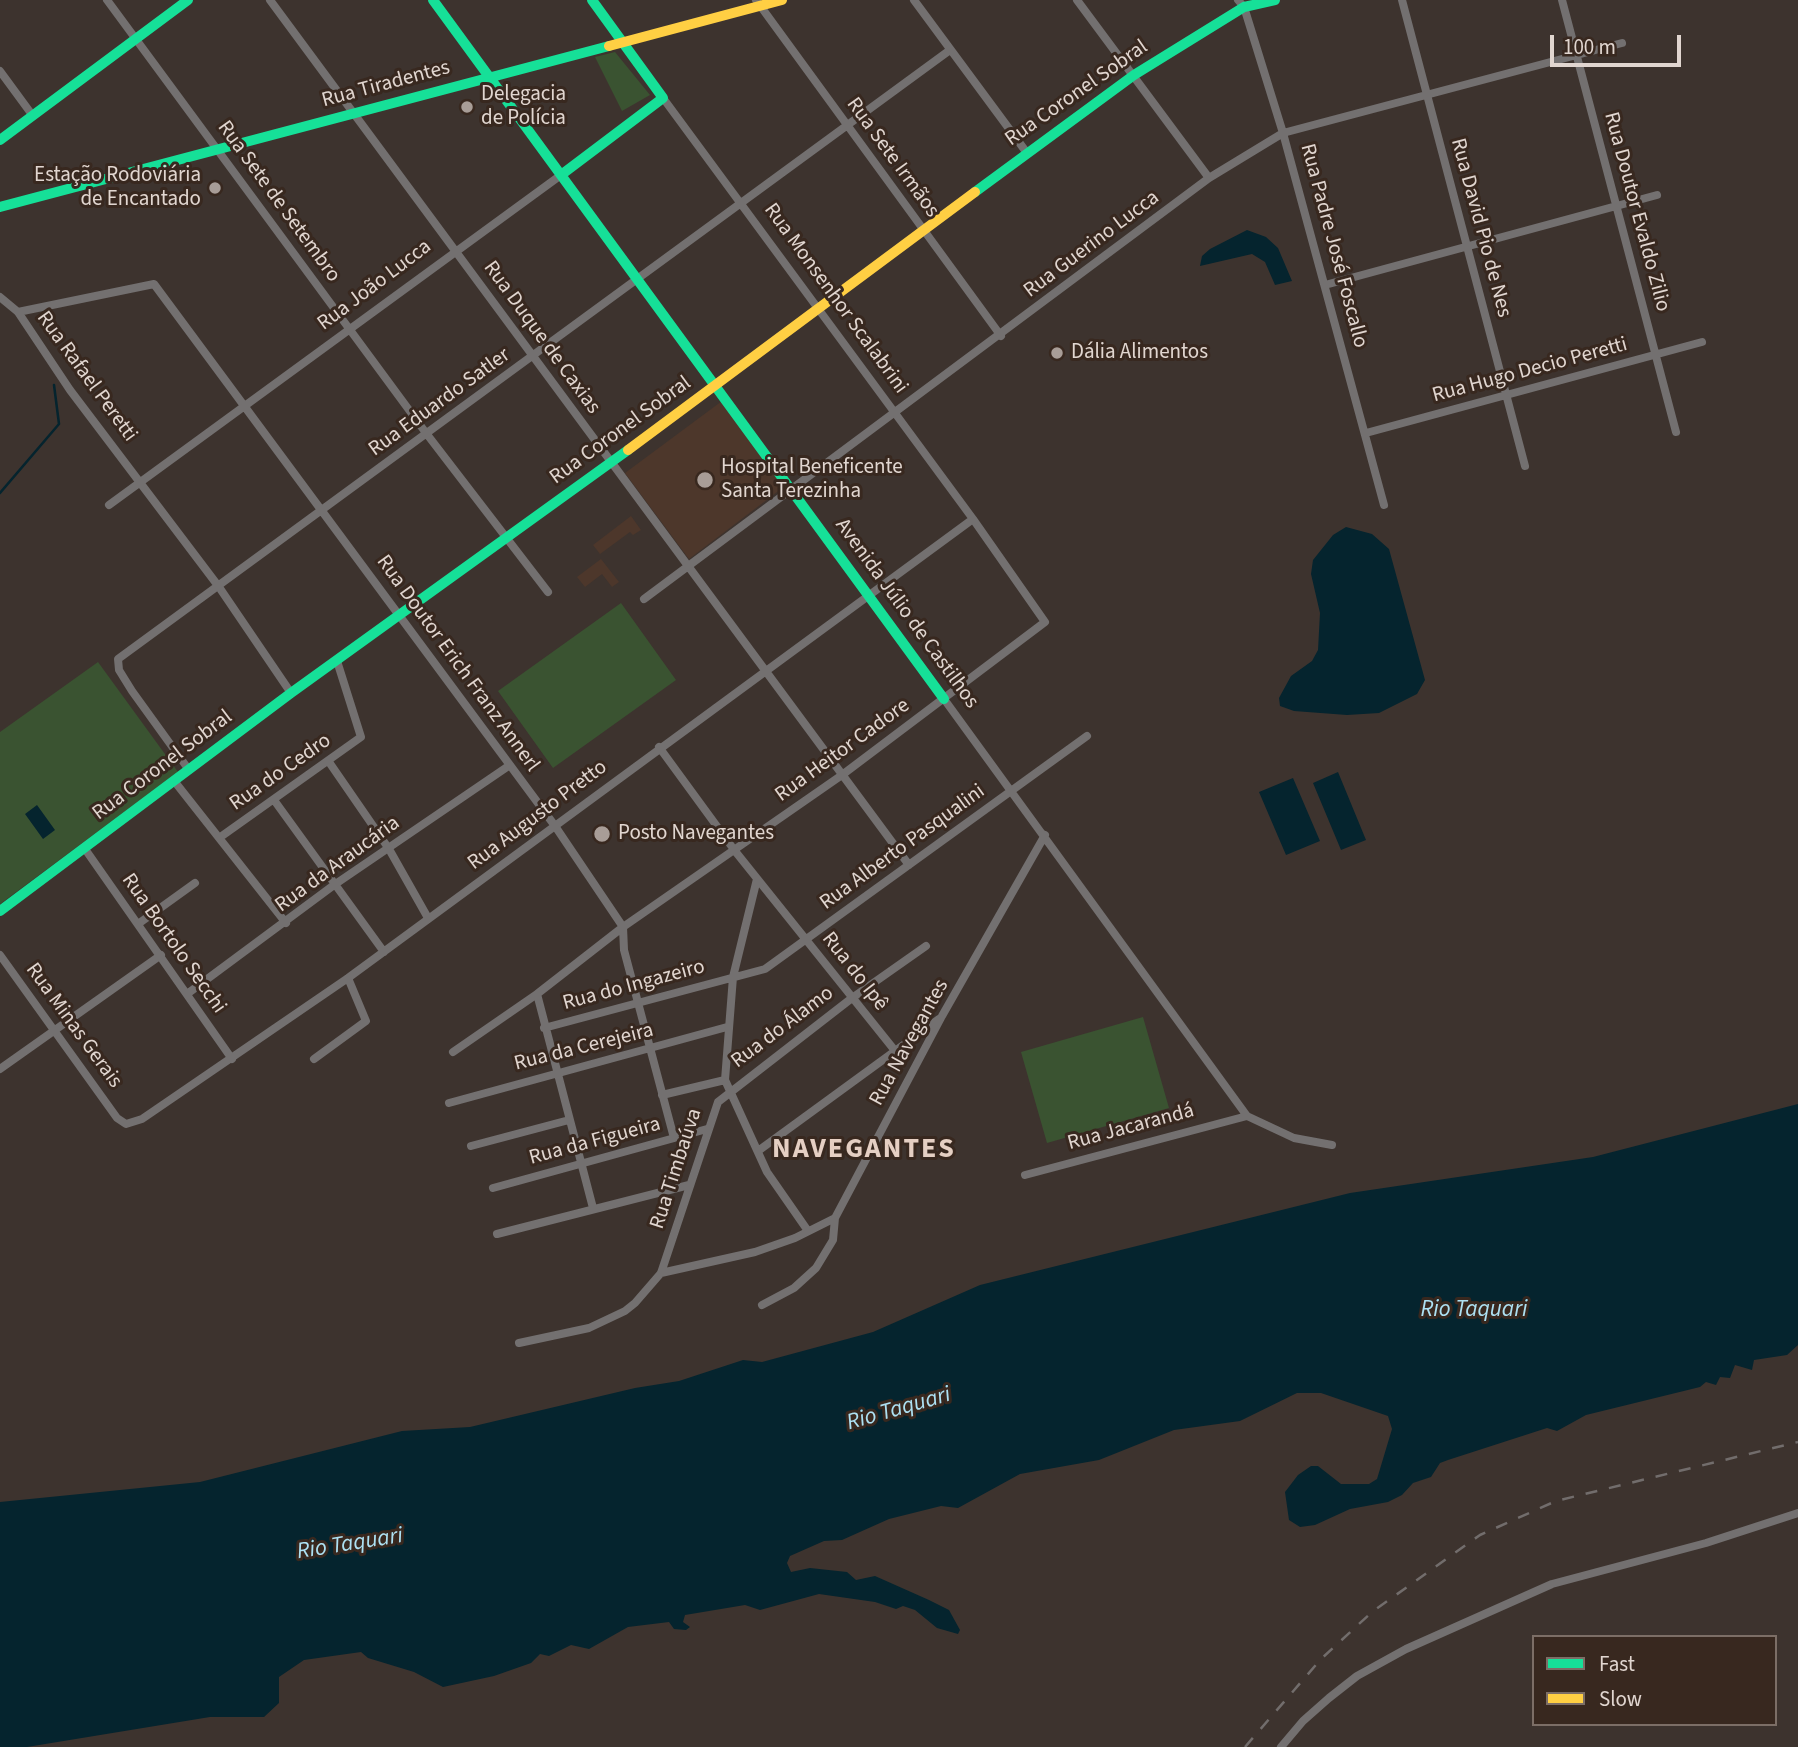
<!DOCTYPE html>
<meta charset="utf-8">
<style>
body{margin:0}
#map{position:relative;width:1798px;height:1747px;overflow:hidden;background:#3d332e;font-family:"Source Sans 3",sans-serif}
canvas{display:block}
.legend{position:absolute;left:1532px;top:1635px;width:245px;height:91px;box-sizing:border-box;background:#38281f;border:2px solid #7c6e66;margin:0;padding:9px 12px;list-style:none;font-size:21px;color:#e1d6d0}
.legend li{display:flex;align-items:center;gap:14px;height:35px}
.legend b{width:35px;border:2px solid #7c6e66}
.scale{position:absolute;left:1550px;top:35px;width:131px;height:32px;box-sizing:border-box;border:4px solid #e1d6d0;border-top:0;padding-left:9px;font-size:21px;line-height:24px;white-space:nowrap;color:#e1d6d0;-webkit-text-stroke:5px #38281f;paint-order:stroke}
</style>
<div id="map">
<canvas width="1798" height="1747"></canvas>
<ul class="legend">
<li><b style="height:9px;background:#16e098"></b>Fast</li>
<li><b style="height:9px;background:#ffcf43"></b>Slow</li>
</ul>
<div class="scale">100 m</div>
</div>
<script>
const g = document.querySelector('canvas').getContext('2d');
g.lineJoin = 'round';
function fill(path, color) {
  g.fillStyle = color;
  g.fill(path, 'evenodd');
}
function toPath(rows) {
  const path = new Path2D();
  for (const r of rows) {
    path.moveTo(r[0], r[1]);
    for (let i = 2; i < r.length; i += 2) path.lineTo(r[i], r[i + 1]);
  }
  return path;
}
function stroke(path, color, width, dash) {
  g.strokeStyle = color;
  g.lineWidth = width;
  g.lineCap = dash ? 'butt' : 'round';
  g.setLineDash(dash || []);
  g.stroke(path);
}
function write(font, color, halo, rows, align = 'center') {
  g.font = font + ' "Source Sans 3",sans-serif';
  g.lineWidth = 6;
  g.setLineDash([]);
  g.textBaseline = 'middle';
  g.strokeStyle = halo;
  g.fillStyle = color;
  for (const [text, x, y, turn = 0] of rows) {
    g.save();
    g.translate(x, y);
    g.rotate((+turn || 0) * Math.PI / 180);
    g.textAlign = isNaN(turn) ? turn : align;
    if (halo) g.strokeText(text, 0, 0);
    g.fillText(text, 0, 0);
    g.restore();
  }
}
fill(toPath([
 [722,401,785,486,689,559,625,473],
 [631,516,641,530,633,535,630,532,600,554,593,545],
 [601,559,619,582,612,587,602,574,585,587,577,577]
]), '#4d372b');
fill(toPath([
 [615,52,650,95,622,111,595,57],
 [621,603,676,680,553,768,498,691],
 [98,662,178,772,0,904,0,732],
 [1143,1017,1169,1108,1047,1143,1021,1052]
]), '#3a5331');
fill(toPath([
 [1247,230,1266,237,1278,248,1292,281,1275,285,1265,262,1252,254,1200,266,1202,256,1210,249],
 [1346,527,1372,534,1389,549,1425,680,1417,694,1379,713,1347,715,1294,711,1280,706,1279,698,1291,676,1312,661,1318,650,1320,613,1311,574,1313,560,1333,535],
 [1338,772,1366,840,1341,850,1313,783],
 [1293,778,1320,841,1286,855,1259,792],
 [37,805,55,830,43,839,25,814],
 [1798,1104,1798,1345,1787,1355,1754,1360,1752,1370,1735,1365,1730,1378,1720,1377,1716,1385,1706,1382,1700,1387,1586,1415,1557,1431,1547,1428,1448,1460,1440,1463,1431,1477,1413,1483,1402,1495,1388,1502,1350,1509,1315,1525,1300,1527,1289,1520,1285,1492,1298,1475,1311,1466,1318,1466,1341,1484,1369,1484,1377,1479,1392,1429,1388,1416,1321,1393,1297,1393,1240,1421,1174,1430,1099,1460,1020,1474,958,1508,941,1506,889,1519,842,1540,824,1541,790,1556,787,1563,791,1572,810,1568,847,1572,856,1580,875,1576,929,1600,949,1610,960,1630,958,1634,937,1628,915,1610,903,1606,896,1609,875,1602,819,1594,760,1610,745,1605,685,1615,683,1622,690,1627,686,1630,674,1629,669,1622,628,1627,589,1649,571,1645,549,1656,540,1654,531,1663,494,1676,443,1687,414,1672,368,1658,361,1652,304,1660,279,1677,279,1703,264,1717,210,1717,27,1747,0,1747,0,1502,200,1482,402,1431,470,1427,635,1388,679,1381,743,1360,762,1362,873,1332,980,1285,1350,1193,1593,1157]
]), '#05242e');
stroke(toPath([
 [0,493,59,424,54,385]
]), '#05242e', 2.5);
stroke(toPath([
 [107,0,426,433,548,592],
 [270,0,909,865],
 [756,0,1001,336],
 [914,0,1027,153],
 [1077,0,1209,178],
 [1238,0,1244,7,1283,133,1384,505],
 [1402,0,1525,466],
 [1562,0,1676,432],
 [0,71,33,116],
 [1325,285,1657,195],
 [0,297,18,312,70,390,219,587,291,693],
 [18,312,154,284,555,826,623,927,624,950,674,1138],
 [1366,433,1702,342],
 [109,505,561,175],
 [644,599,1209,178,1283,133,1622,43],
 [944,699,1247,1116,1294,1138,1332,1145],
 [659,747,735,851,896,1052],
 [329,762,389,849,428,918],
 [189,770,132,691,119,670,118,659,950,50],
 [175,782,286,923],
 [274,800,384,952],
 [219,838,361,737,337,661],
 [85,849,232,1059],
 [757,879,733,977,725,1080,767,1172,808,1231],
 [138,924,195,883],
 [0,955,117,1118,126,1124,142,1119,348,978,973,519],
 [187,994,334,885,510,765],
 [537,994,593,1208],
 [544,1028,765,969,1087,736],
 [453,1052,537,994,623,927,842,775,1045,622,973,519,663,98],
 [314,1059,366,1021,348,978],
 [0,1069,161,955],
 [662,1095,725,1080],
 [449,1103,727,1027],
 [471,1146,569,1120],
 [758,1151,939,1019],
 [1025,1175,1247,1116],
 [493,1188,707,1129],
 [497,1234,689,1185],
 [661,1273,755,1252,795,1238,835,1218,942,1016,1045,835],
 [762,1305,794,1288,816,1268,833,1240,835,1218],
 [519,1343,589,1328,625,1311,635,1303,661,1273,718,1102,852,998,926,946],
 [1281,1747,1303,1721,1329,1698,1357,1676,1406,1649,1552,1584,1706,1543,1798,1513]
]), '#737070', 8);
stroke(toPath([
 [433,0,944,699],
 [0,140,188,0],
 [561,175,663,98,592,0],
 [975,192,1134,75,1244,7,1275,0],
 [0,207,609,46],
 [0,911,291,693,628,450]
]), '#16e098', 10);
stroke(toPath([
 [609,46,782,0],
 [628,450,975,192]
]), '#ffcf43', 10);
stroke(toPath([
 [1245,1747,1321,1659,1372,1612,1480,1535,1556,1501,1798,1442]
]), '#726d6c', 2.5, [12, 12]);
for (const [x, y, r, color] of [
 [467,107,7,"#a89d97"],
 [215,188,7,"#a89d97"],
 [1057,353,7,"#a89d97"],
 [705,480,9,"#a89d97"],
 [602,834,9,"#a89d97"]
]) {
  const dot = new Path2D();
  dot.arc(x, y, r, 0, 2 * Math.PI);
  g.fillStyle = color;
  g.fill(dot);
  stroke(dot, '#38281f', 2.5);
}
write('21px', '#e1d6d0', '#38281f', [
 ["Rua Tiradentes",386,85,-15],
 ["Rua Coronel Sobral",1077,94,-35],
 ["Rua Sete Irmãos",892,158,54],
 ["Rua Sete de Setembro",278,202,54],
 ["Rua Doutor Evaldo Zilio",1636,212,75],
 ["Rua David Pio de Nes",1480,228,75],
 ["Rua Guerino Lucca",1092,245,-37],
 ["Rua Padre José Foscallo",1333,246,75],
 ["Rua João Lucca",375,286,-37],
 ["Rua Monsenhor Scalabrini",835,299,54],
 ["Rua Duque de Caxias",541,338,54],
 ["Rua Hugo Decio Peretti",1530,371,-15],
 ["Rua Rafael Peretti",86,377,54],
 ["Rua Eduardo Satler",440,403,-36],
 ["Rua Coronel Sobral",621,431,-36],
 ["Avenida Júlio de Castilhos",906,614,54],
 ["Rua Doutor Erich Franz Annerl",457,664,54],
 ["Rua Heitor Cadore",843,751,-36],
 ["Rua Coronel Sobral",163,766,-37],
 ["Rua do Cedro",281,773,-35],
 ["Rua Augusto Pretto",538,816,-37],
 ["Rua Alberto Pasqualini",903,848,-36],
 ["Rua da Araucária",338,865,-36],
 ["Rua Bortolo Secchi",173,944,55],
 ["Rua do Ipê",854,972,52],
 ["Rua do Ingazeiro",634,986,-15],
 ["Rua Minas Gerais",73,1026,54],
 ["Rua do Álamo",783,1028,-37],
 ["Rua Navegantes",910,1043,-61],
 ["Rua da Cerejeira",584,1048,-14],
 ["Rua Jacarandá",1131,1128,-15],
 ["Rua da Figueira",595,1142,-15],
 ["Rua Timbaúva",677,1169,-72]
]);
write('21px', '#e1d6d0', '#38281f', [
 ["Delegacia",481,95],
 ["de Polícia",481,119],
 ["Estação Rodoviária",201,176,"right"],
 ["de Encantado",201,200,"right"],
 ["Dália Alimentos",1071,353],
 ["Hospital Beneficente",721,468],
 ["Santa Terezinha",721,492],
 ["Posto Navegantes",618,834]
], 'left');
write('italic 23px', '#ade1f3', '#38281f', [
 ["Rio Taquari",1474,1311],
 ["Rio Taquari",899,1410,-16],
 ["Rio Taquari",350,1545,-9]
]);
g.letterSpacing = '2px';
write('bold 28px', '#e5cfc3', '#38281f', [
 ["NAVEGANTES",864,1151]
]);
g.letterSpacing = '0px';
</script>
